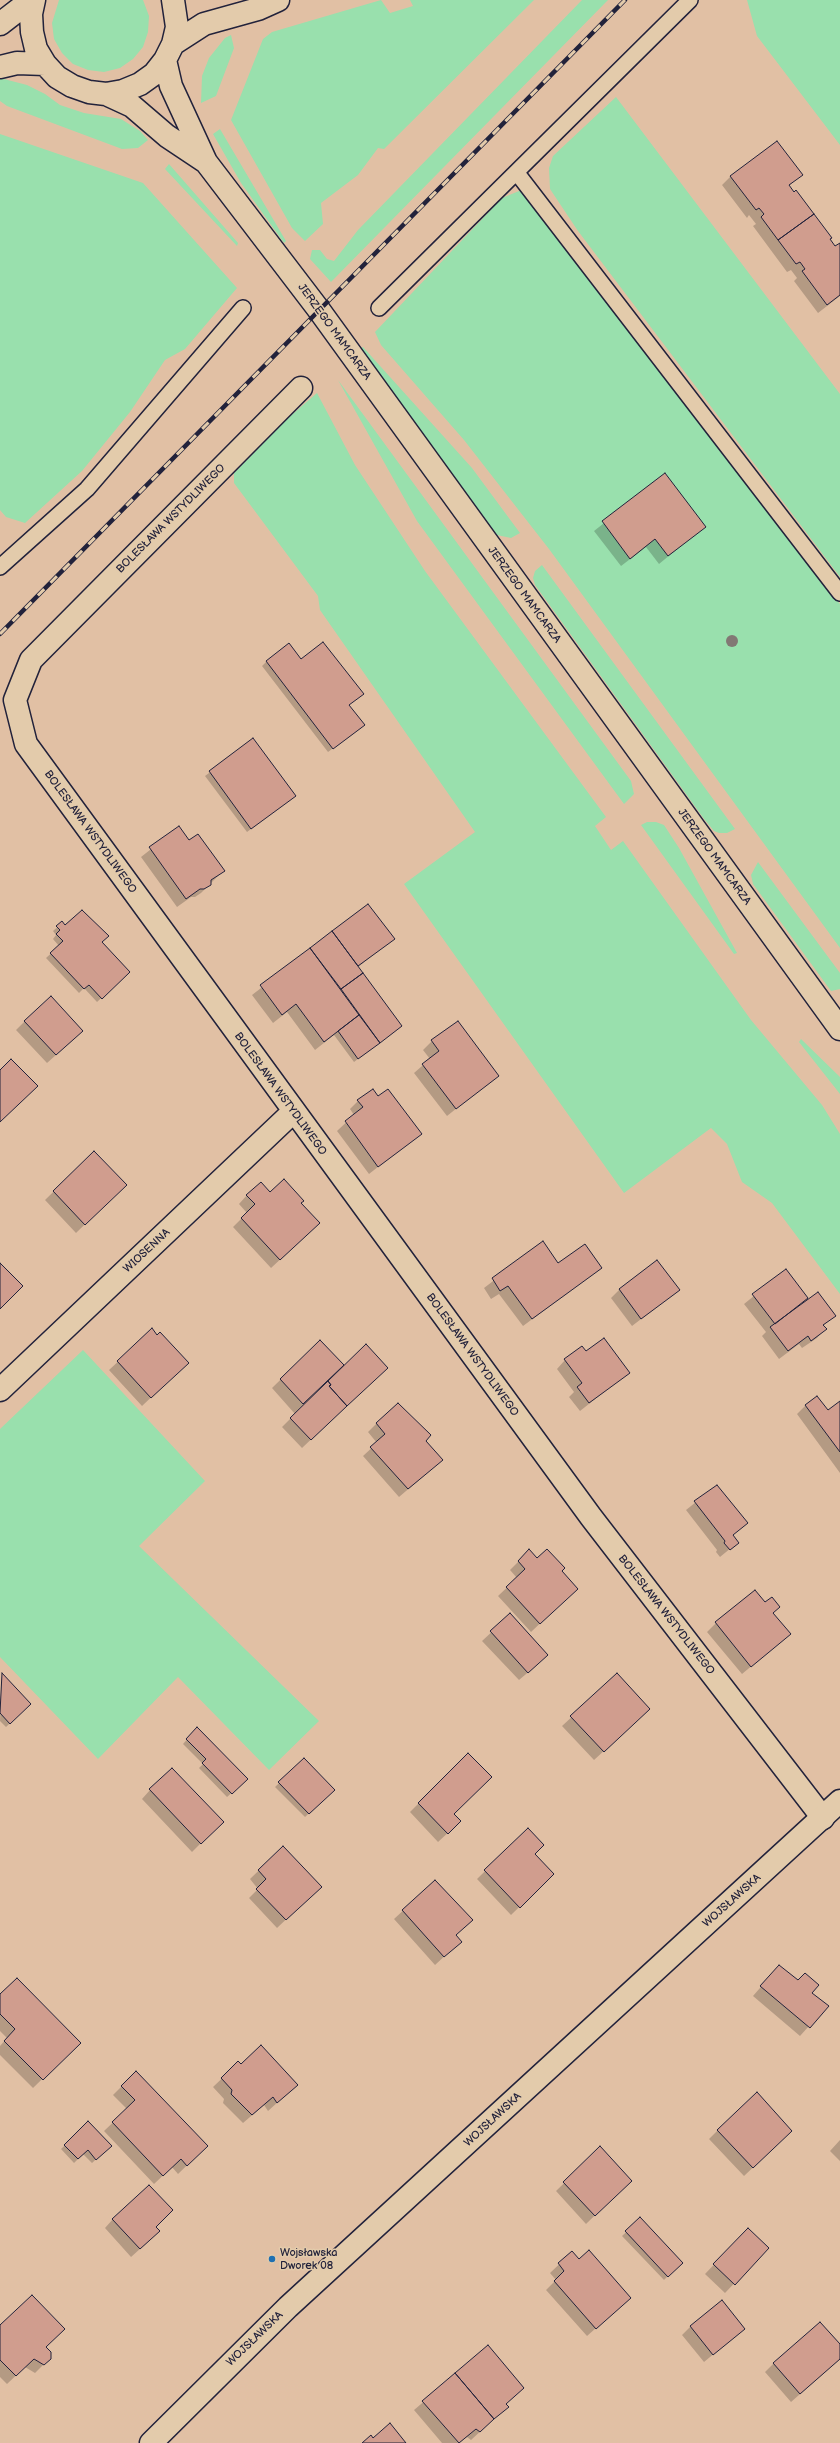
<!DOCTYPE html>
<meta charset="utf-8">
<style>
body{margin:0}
canvas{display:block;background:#e1c0a4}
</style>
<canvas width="840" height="2443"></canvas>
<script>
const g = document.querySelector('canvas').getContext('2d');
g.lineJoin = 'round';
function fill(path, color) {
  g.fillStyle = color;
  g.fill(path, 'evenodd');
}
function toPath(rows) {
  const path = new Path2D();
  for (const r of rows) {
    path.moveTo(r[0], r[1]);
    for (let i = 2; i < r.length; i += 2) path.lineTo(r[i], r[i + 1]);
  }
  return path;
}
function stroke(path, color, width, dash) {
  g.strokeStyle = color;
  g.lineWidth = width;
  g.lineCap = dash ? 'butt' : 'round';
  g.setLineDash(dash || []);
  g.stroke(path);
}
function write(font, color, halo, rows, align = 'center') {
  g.font = font + ' "Balsamiq Sans",sans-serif';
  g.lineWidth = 3;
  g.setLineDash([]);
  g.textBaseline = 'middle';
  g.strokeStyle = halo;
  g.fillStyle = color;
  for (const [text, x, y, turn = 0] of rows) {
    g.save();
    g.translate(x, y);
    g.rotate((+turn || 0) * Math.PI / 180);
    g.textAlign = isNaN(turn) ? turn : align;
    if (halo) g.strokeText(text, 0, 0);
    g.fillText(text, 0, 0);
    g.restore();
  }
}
fill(toPath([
 [59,0,143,0,149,16,148,32,143,47,133,59,120,68,104,72,88,70,73,64,62,53,54,39,52,23],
 [381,0,390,13,413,6,410,0,534,0,384,149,378,148,358,175,321,203,323,224,305,241,292,228,231,120,263,39,272,32],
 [582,0,608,0,331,282,310,259,312,250,320,250,327,259,334,261,358,230],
 [747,0,840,0,840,145,757,36],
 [231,35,234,48,216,96,201,103,202,76,209,58,225,38],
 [0,78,27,85,45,94,60,105,84,113,121,119,140,131,148,140,138,148,122,149,7,106,0,101],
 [616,97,840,394,840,577,578,231,550,189,549,168,553,156],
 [220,129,286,241,284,243,241,183,213,134],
 [0,134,143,183,237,288,185,349,165,360,130,412,82,471,25,523,6,517,0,510],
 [169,164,238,243,237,246,165,169],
 [524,189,840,604,840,948,549,549,464,440,381,345,375,332,502,198],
 [363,347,472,468,520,533,511,538,497,535,361,348],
 [338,380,631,781,634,794,624,804,417,521],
 [317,393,355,465,425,571,606,817,595,826,611,850,623,841,751,1020,822,1105,840,1134,840,1294,772,1203,742,1182,727,1144,711,1128,624,1193,404,884,475,832,320,610,318,596,234,483,234,473,288,418],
 [542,565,735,829,727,833,719,833,714,831,704,819,535,585,533,578,535,571],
 [647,822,656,822,664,825,679,848,737,953,734,954,641,825],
 [758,862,840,973,840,989,831,991,753,884,751,875],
 [801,1039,840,1077,840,1094,799,1042],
 [83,1350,205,1481,139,1546,319,1721,269,1770,178,1677,98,1759,0,1657,0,1429]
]), '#99e0ad');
fill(toPath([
 [801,175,789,186,835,248,840,244,840,296,818,313,794,281,797,278,791,270,787,272,753,226,756,224,749,215,747,218,722,185,731,176],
 [665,475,704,527,659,564,646,547,621,566,594,531],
 [267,661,301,661,359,729,328,752,262,666],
 [253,740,295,796,247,832,205,776],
 [179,827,189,841,223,871,201,893,195,897,191,897,177,907,141,857],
 [368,905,393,939,357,968,401,1026,354,1062,334,1035,315,1050,287,1012,273,1023,252,995],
 [62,923,65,927,101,942,129,972,97,1002,84,988,79,993,46,958,59,946,53,939,56,935,53,931],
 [25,1021,74,1039,47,1063,16,1030],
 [432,1041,497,1076,447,1116,414,1073,430,1059,423,1050],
 [377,1097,420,1134,369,1174,337,1131,354,1115,350,1109,358,1101],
 [94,1152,125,1185,76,1233,45,1200],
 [270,1193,300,1203,310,1232,271,1268,233,1227,247,1213,239,1204,247,1195],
 [543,1243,558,1265,601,1268,523,1326,499,1294,491,1299,484,1288],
 [786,1270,808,1300,834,1316,823,1326,825,1329,817,1338,802,1348,799,1344,779,1359,762,1336,766,1332,744,1304],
 [620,1289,679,1290,632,1326,611,1298],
 [152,1330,179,1371,142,1406,109,1370],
 [320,1341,344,1367,378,1376,302,1448,282,1427,295,1414,272,1388],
 [586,1352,628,1373,580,1411,569,1397,574,1392,557,1369,565,1360],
 [840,1403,840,1473,797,1414,806,1405,828,1412],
 [377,1423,424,1441,433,1468,399,1497,363,1456,377,1443,368,1432],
 [716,1486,746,1523,732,1536,737,1543,720,1557,716,1552,717,1550,686,1510],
 [529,1551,537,1559,561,1571,568,1597,531,1632,498,1596,517,1578,510,1570],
 [773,1613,790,1634,742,1674,707,1632,716,1623],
 [510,1615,538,1664,519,1680,482,1641],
 [2,1675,30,1704,6,1727,0,1721],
 [617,1675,640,1718,594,1760,562,1726],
 [197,1728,247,1779,227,1797,199,1768,203,1764,183,1744],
 [468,1754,453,1814,451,1830,438,1842,410,1812],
 [304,1759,334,1790,305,1817,275,1787],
 [150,1790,222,1822,192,1852,142,1799],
 [528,1829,534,1854,553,1874,511,1915,477,1879],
 [283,1847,312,1895,277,1928,249,1898,258,1889,250,1879],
 [435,1881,455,1936,460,1942,435,1965,394,1919],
 [779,1966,827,2006,800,2036,753,1996],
 [0,1996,79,2043,33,2088,0,2055,0,2046,7,2038,0,2031],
 [238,2063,288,2093,268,2111,264,2105,243,2123,223,2103,224,2099,213,2087],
 [136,2072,207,2146,178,2174,172,2167,154,2184,104,2131,127,2109,113,2095],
 [88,2123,106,2150,92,2163,83,2154,74,2163,61,2149],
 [718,2130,782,2140,744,2176,709,2139],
 [840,2140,840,2161,830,2151],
 [600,2148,622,2189,586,2224,556,2191],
 [113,2219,154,2227,150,2240,131,2257,105,2228],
 [640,2219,681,2263,664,2280,622,2236],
 [748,2229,768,2248,725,2293,705,2274],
 [572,2252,621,2306,587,2336,546,2290,556,2280,550,2273],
 [0,2326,45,2347,50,2358,35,2373,25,2367,7,2384,0,2377],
 [691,2326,744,2329,704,2362,682,2335],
 [840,2346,840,2359,791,2402,765,2372,774,2363],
 [488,2347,507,2407,471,2440,467,2437,459,2443,442,2443,414,2410]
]), '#0003');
const building = toPath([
 [777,141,803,175,789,185,794,192,796,190,814,214,778,240,761,217,764,214,759,208,756,210,730,176,777,141],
 [814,214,832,238,830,239,835,246,840,243,840,295,827,305,802,271,805,269,800,262,796,264,778,240,814,214],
 [665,473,706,527,668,556,655,539,630,559,602,521,665,473],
 [323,642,364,694,349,705,365,725,333,749,266,661,289,643,301,659,323,642],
 [253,738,296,796,251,829,209,771,253,738],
 [179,826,189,840,198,834,225,871,211,880,211,885,204,889,200,889,186,899,149,847,179,826],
 [368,904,395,939,358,966,332,931,368,904],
 [82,910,109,936,102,942,130,972,102,999,89,985,84,989,50,953,63,941,56,934,60,930,56,926,62,921,65,925,82,910],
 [332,931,363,973,341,989,310,948,332,931],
 [310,948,359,1015,324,1042,296,1004,282,1015,260,985,310,948],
 [363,973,402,1026,380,1043,341,989,363,973],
 [51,996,83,1031,56,1055,24,1021,51,996],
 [359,1015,380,1043,358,1059,338,1031,359,1015],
 [458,1021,499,1076,456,1109,422,1064,439,1051,431,1040,458,1021],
 [11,1059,38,1086,0,1122,0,1070,11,1059],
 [373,1089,378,1096,388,1089,422,1134,378,1167,345,1121,363,1107,357,1100,373,1089],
 [94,1151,127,1185,85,1225,53,1191,94,1151],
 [284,1179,304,1201,301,1203,320,1223,280,1260,241,1218,255,1204,246,1195,261,1182,270,1192,284,1179],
 [543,1241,558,1263,585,1244,602,1268,532,1319,508,1286,500,1291,492,1278,543,1241],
 [657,1260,680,1290,641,1319,619,1289,657,1260],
 [0,1263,23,1286,0,1309,0,1263],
 [786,1269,808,1298,775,1324,752,1294,786,1269],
 [818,1292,836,1316,823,1325,827,1329,811,1341,808,1336,788,1351,770,1327,818,1292],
 [152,1328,157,1335,160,1332,189,1363,151,1398,117,1361,152,1328],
 [604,1338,630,1373,589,1403,577,1387,582,1383,564,1359,582,1346,586,1351,604,1338],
 [320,1340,344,1365,303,1404,280,1379,320,1340],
 [366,1344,388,1368,347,1406,329,1386,331,1385,328,1381,366,1344],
 [328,1381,331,1385,329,1386,347,1406,311,1440,290,1418,328,1381],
 [817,1396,828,1410,840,1401,840,1452,805,1405,817,1396],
 [398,1403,431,1435,426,1441,443,1460,408,1489,370,1447,385,1434,376,1423,398,1403],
 [717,1485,748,1523,733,1535,739,1543,730,1550,724,1543,725,1541,694,1501,717,1485],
 [529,1549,537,1558,547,1549,565,1568,562,1571,578,1589,540,1624,506,1587,525,1569,518,1561,529,1549],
 [755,1590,765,1602,772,1597,780,1607,773,1613,791,1634,751,1667,715,1622,755,1590],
 [510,1613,548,1655,528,1673,490,1631,510,1613],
 [2,1673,31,1704,10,1724,0,1713,2,1673],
 [617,1673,650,1709,604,1752,570,1716,617,1673],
 [197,1727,248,1779,232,1794,202,1763,206,1759,186,1739,197,1727],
 [468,1753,492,1777,454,1814,461,1821,448,1834,418,1803,468,1753],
 [304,1758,335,1790,309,1814,278,1782,304,1758],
 [172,1768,224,1822,201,1844,149,1789,172,1768],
 [528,1828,544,1845,535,1854,554,1874,520,1908,484,1870,528,1828],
 [283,1846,322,1887,286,1920,256,1889,266,1879,258,1870,283,1846],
 [435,1880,473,1920,456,1935,462,1942,444,1957,402,1910,435,1880],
 [779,1965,798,1980,805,1973,819,1985,812,1993,829,2006,810,2028,760,1986,779,1965],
 [17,1978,81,2043,43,2080,4,2041,15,2029,0,2014,0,1994,17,1978],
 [261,2045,298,2085,277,2103,273,2097,252,2115,231,2094,232,2090,221,2078,238,2061,241,2064,261,2045],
 [136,2071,208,2146,187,2166,181,2159,163,2176,112,2122,135,2100,121,2086,136,2071],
 [757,2092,792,2131,753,2168,717,2130,757,2092],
 [88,2121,112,2146,96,2160,88,2150,78,2159,64,2145,88,2121],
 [600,2146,632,2181,595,2216,563,2182,600,2146],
 [149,2185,173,2210,156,2227,160,2231,140,2249,112,2219,149,2185],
 [640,2217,683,2263,668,2277,625,2231,640,2217],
 [748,2228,769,2248,735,2285,713,2264,748,2228],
 [589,2250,631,2298,596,2329,554,2281,564,2271,558,2263,572,2251,579,2259,589,2250],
 [32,2295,65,2329,46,2347,51,2352,51,2359,44,2365,34,2359,16,2376,0,2360,0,2325,32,2295],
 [722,2300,745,2329,713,2355,690,2326,722,2300],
 [820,2322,840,2344,840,2359,800,2394,773,2363,820,2322],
 [488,2345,524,2388,506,2404,509,2407,494,2419,455,2373,488,2345],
 [455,2373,494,2419,480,2432,476,2429,459,2443,422,2401,455,2373],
 [390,2423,406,2443,362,2443,371,2435,373,2438,390,2423]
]);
fill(building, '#d09d8e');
stroke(building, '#22223b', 1);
const lane = toPath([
 [517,173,840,593],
 [379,308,690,0],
 [0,567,87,489,243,308]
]);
const street = toPath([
 [34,0,31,14,32,32,36,49,45,64,57,77,72,86,89,92,106,94,123,91,140,84,154,74,165,60,173,44,177,27,173,0],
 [0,24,31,0],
 [173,44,204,24,258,9,278,0],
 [165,60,171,86,206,162,319,310,840,1029],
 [0,67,17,63,45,64],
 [106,94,132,106,167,136,206,162],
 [301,388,31,660,15,700,26,744,591,1517,823,1818],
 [0,1390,293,1112]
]);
const secondary = toPath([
 [151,2443,288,2307,840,1801]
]);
stroke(lane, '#22223b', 18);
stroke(street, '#22223b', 25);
stroke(secondary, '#22223b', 25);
stroke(lane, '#e3cbab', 15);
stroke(street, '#e3cbab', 22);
stroke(secondary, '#e3cbab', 22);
const rail = toPath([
 [0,634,625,0]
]);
stroke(rail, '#22223b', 4.5);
stroke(rail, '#e3cbab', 3, [9]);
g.fillStyle = '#827874';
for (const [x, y] of [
 [732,641]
]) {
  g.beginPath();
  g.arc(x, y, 6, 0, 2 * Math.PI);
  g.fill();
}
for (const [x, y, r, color] of [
 [272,2259,4,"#1f6fb2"]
]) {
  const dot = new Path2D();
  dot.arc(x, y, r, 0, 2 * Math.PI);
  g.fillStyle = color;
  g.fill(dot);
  stroke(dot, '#e3cbab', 1.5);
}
write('11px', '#22223b', '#e3cbab', [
 ["JERZEGO MAMCARZA",334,332,54],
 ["BOLESŁAWA WSTYDLIWEGO",171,519,-45],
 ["JERZEGO MAMCARZA",524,595,54],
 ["BOLESŁAWA WSTYDLIWEGO",90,832,54],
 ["JERZEGO MAMCARZA",714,857,54],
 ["BOLESŁAWA WSTYDLIWEGO",280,1094,54],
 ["WIOSENNA",147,1251,-43],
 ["BOLESŁAWA WSTYDLIWEGO",472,1355,54],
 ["BOLESŁAWA WSTYDLIWEGO",666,1615,52],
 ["WOJSŁAWSKA",732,1901,-42],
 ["WOJSŁAWSKA",493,2120,-43],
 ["WOJSŁAWSKA",255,2339,-44]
]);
write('11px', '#22223b', '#e3cbab', [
 ["Wojsławska",280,2253],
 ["Dworek 08",280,2266]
], 'left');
</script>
